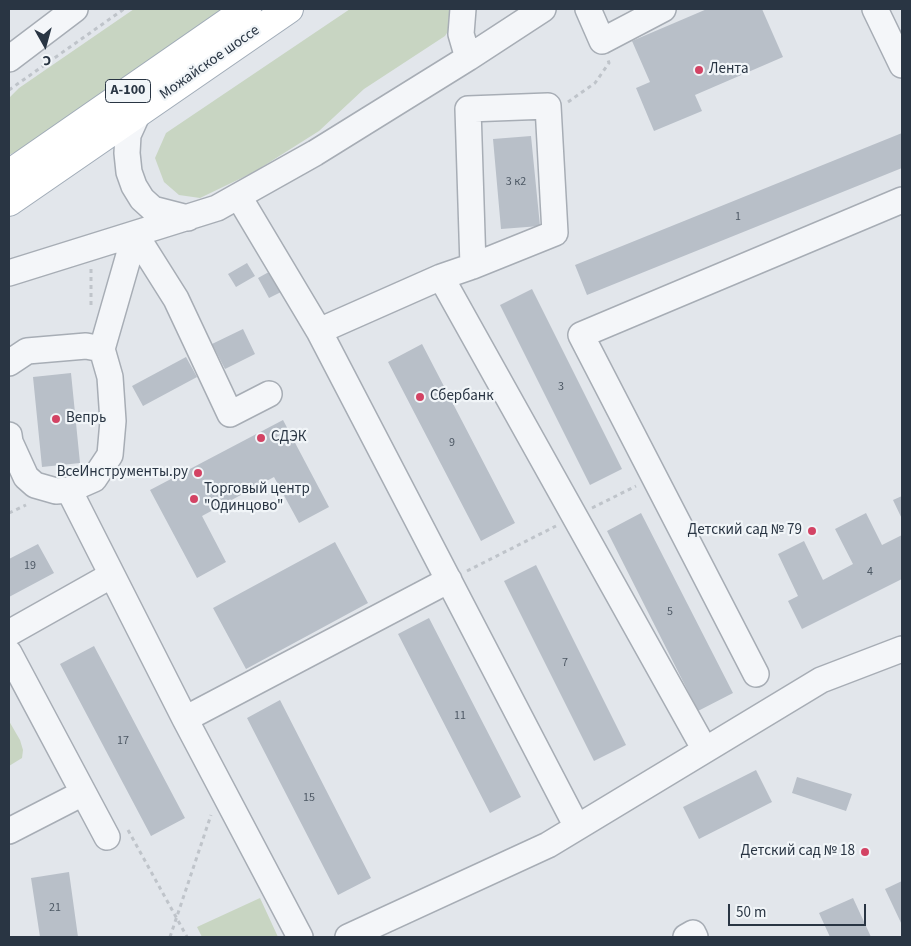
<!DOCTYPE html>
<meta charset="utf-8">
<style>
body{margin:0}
#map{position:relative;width:911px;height:946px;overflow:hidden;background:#e2e6eb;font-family:"Source Sans 3",sans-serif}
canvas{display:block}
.frame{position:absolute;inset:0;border:10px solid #293543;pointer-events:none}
.north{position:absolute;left:20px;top:20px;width:50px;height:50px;-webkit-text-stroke:4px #f1f5f8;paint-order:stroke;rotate:173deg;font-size:14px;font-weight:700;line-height:20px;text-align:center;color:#293543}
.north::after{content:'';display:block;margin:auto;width:18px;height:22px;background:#293543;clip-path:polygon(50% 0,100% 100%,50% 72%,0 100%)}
.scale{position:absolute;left:728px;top:904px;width:138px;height:22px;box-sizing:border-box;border:2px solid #293543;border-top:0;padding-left:6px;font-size:15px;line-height:18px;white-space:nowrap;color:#293543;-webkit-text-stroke:4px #f1f5f8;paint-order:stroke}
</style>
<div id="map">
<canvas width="911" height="946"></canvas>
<div class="frame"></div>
<div class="north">С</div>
<div class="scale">50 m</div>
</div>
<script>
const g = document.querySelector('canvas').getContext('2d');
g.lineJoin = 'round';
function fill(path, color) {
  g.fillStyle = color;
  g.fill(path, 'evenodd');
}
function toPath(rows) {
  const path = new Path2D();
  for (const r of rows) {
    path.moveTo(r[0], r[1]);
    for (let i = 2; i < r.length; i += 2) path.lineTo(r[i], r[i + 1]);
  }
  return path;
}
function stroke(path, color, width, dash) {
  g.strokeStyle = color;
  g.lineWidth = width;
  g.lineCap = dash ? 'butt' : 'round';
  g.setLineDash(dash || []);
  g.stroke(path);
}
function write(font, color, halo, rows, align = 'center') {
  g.font = font + ' "Source Sans 3",sans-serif';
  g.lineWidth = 4.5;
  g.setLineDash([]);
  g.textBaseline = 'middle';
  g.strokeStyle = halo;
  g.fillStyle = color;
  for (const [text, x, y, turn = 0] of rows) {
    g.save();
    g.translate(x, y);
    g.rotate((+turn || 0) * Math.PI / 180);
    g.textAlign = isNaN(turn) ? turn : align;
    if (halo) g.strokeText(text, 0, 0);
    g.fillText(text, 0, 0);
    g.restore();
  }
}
fill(toPath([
 [134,9,225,9,23,148,9,155,9,98,19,88],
 [350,9,452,9,454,22,445,36,364,89,319,131,254,172,200,198,179,195,164,182,155,158,166,133],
 [9,721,20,740,23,750,22,758,9,766],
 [260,898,278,937,202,937,197,927]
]), '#c8d5c2');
fill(toPath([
 [707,9,762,9,783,57,695,95,702,111,654,131,636,88,650,82,632,41],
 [902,133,902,168,587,295,575,265],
 [531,136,540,226,501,229,493,139],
 [247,263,255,276,236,287,228,274],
 [276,268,287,289,269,298,258,278],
 [532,289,622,469,590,485,500,305],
 [243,329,255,354,225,369,212,344],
 [422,344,515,523,481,541,388,362],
 [186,357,197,377,143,406,132,386],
 [71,373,80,463,42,467,33,377],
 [283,420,329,507,299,523,274,477,202,516,226,562,197,578,150,490],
 [902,496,902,519,893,500],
 [641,513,733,693,698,711,607,531],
 [866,513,882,545,902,535,902,579,802,629,788,601,798,596,778,554,804,541,823,580,853,564,835,529],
 [335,542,368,603,246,669,213,608],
 [38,544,54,573,9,597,9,559],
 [536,565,626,745,594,761,504,581],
 [429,618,521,797,490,813,398,634],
 [94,646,185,818,151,836,60,664],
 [280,700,371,878,338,895,247,718],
 [756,770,772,802,699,839,683,807],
 [797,777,852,794,846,811,792,793],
 [69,872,78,937,40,937,31,878],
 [902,881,902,925,885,889],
 [853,898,871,937,830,937,819,913]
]), '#b8bfc8');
const minor = toPath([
 [463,9,461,34,468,58],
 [588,9,602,41,663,9],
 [875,9,902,65],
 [9,59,75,9],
 [138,113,128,135,127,153,129,172,134,186,142,199,153,209,188,218],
 [239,197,319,331],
 [135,234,176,299,230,414,269,394],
 [473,266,468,109,548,106,555,233,473,266,441,277,319,331,577,827],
 [9,273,217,208,315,153,468,58,543,9],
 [441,277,705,750],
 [102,349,135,234],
 [9,363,27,351,86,346,102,349,110,377,113,421,110,455,94,479,69,490,56,491,35,485,26,477,10,442,9,435],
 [69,490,185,719,300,937],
 [9,633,112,575],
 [9,653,107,837],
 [756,674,581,335,902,200],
 [185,719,449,580],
 [9,831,83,793],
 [348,937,548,845,821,680,902,649],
 [686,937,693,933,695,937]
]);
const major = toPath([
 [9,174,247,9],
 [9,202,289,9]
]);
stroke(minor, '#a7adb5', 28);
stroke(major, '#a0abb7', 30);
stroke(toPath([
 [9,90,124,9],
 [568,102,595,83,609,63,608,60],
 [91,305,91,269],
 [592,508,636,486],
 [9,513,26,505],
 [467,571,556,526],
 [128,830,187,937],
 [170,937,211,815]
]), '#bfc4ca', 3, [4, 4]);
stroke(minor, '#f4f6f9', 25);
stroke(major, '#fff', 28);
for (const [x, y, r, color] of [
 [699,70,5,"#d34364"],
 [420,397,5,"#d34364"],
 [56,419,5,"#d34364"],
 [261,438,5,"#d34364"],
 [198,473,5,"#d34364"],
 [194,499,5,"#d34364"],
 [812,531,5,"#d34364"],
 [865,852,5,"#d34364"]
]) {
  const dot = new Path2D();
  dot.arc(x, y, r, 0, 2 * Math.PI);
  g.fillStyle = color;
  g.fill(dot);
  stroke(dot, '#f1f5f8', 2);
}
write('12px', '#4d5864', null, [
 ["3 к2",516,182],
 ["1",738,217],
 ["3",561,387],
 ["9",452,443],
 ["19",30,566],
 ["4",870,572],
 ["5",670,612],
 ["7",565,663],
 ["11",460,716],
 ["17",123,741],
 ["15",309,798],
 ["21",55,908]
]);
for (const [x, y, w] of [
 [128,91,45]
]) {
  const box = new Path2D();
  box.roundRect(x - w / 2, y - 11.5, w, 23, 4);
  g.fillStyle = '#f1f5f8';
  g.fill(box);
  stroke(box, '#293543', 1);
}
write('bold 14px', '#293543', null, [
 ["А-100",128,91]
]);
write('15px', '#293543', '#f1f5f8', [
 ["Можайское шоссе",210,63,-35]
]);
write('15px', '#293543', '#f1f5f8', [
 ["Лента",709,70],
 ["Сбербанк",430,397],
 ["Вепрь",66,419],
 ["СДЭК",271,438],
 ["ВсеИнструменты.ру",188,473,"right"],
 ["Торговый центр",204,490],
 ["\"Одинцово\"",204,507],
 ["Детский сад № 79",802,531,"right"],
 ["Детский сад № 18",855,852,"right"]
], 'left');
</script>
